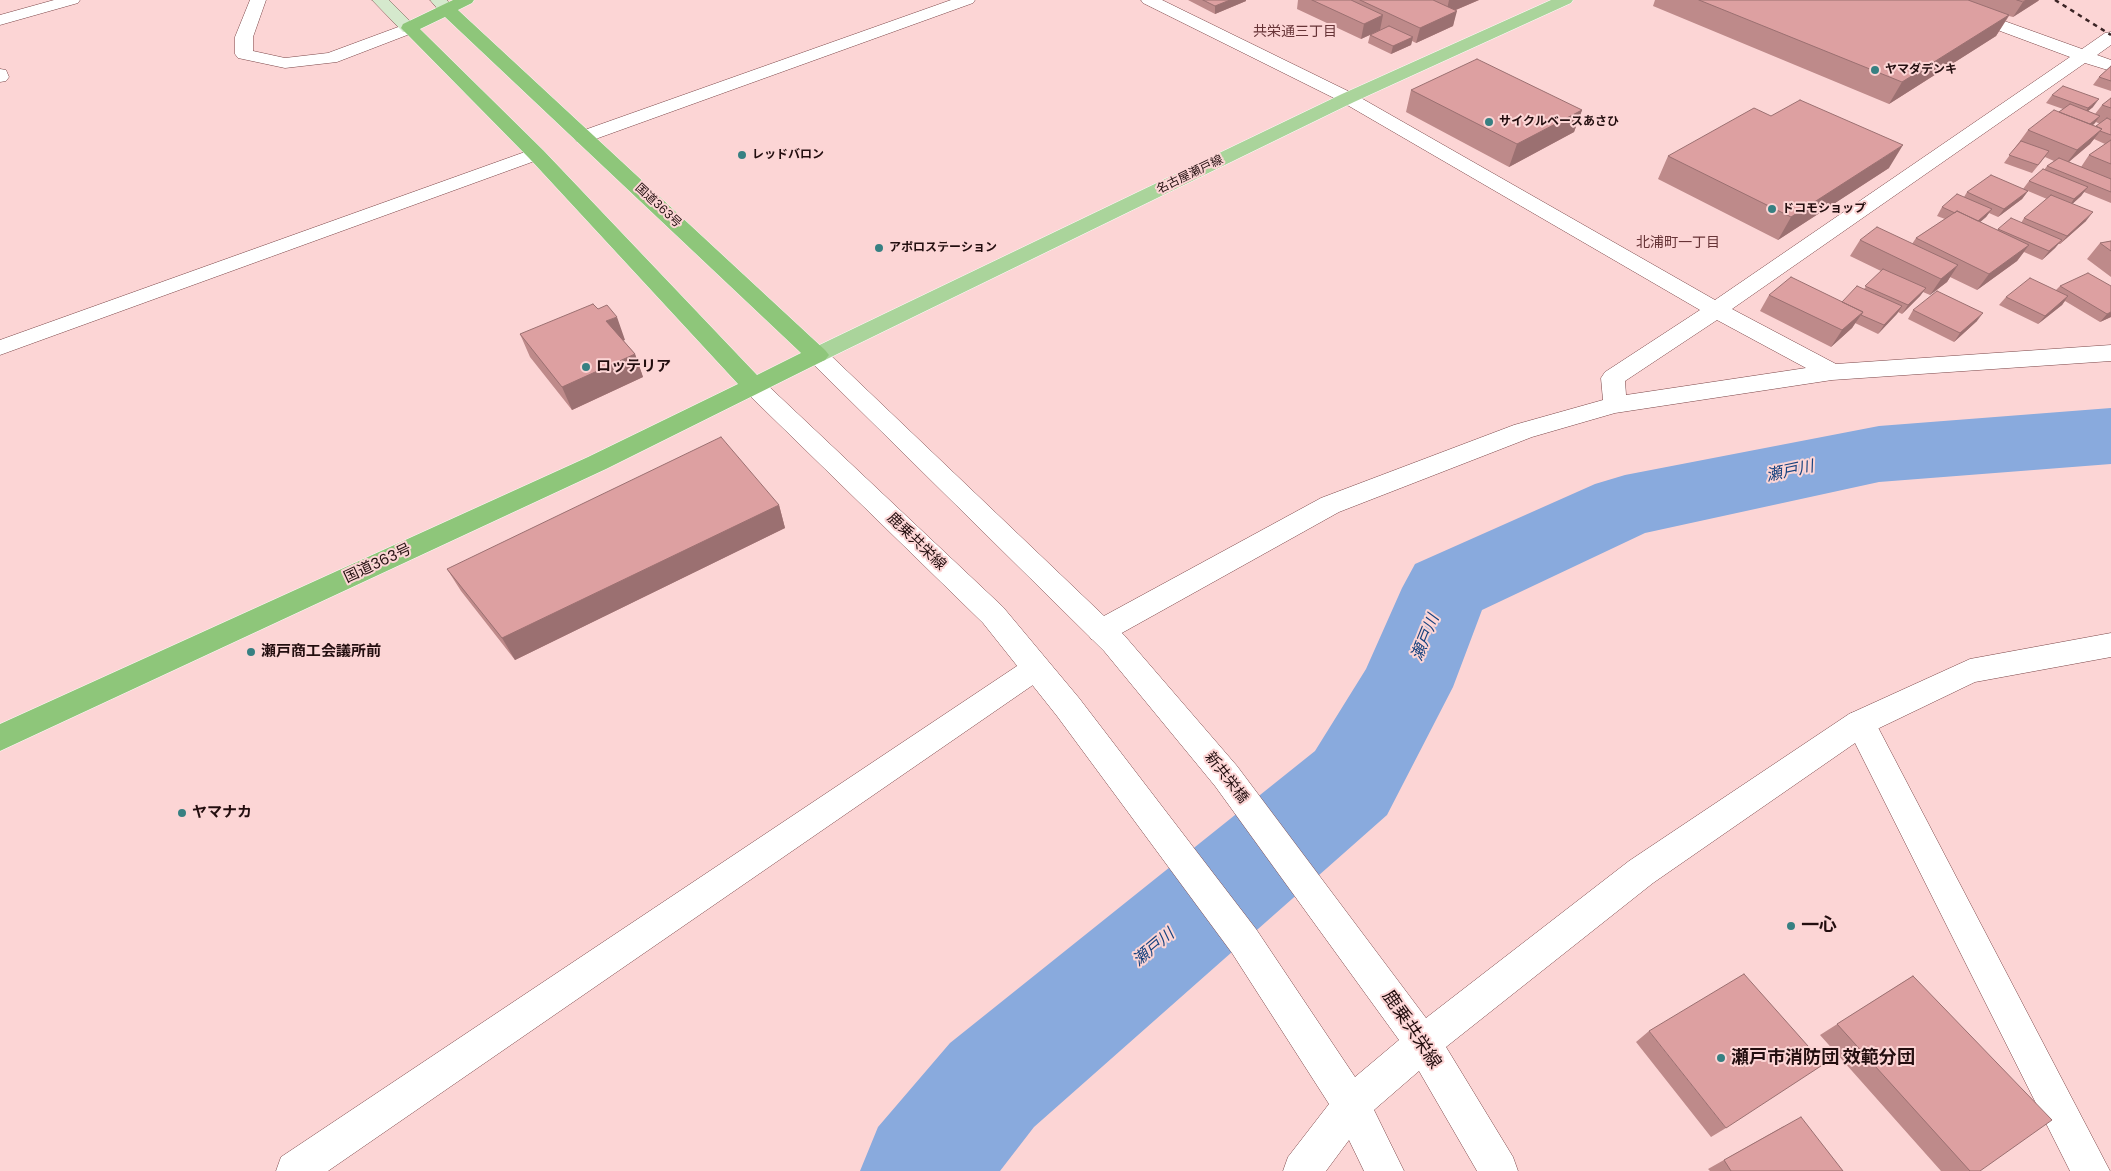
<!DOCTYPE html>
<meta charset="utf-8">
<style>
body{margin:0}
canvas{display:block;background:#fcd5d5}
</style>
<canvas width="2111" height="1171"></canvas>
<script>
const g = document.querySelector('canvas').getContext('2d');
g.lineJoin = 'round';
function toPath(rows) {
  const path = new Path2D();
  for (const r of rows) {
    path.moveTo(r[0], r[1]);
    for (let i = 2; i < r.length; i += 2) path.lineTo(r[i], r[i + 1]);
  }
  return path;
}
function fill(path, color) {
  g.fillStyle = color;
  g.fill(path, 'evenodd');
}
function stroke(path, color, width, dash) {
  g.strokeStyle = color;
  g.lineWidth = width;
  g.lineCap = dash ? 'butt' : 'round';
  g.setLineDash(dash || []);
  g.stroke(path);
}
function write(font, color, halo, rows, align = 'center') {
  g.font = font + ' Poppins,"Noto Sans JP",sans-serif';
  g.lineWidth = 4;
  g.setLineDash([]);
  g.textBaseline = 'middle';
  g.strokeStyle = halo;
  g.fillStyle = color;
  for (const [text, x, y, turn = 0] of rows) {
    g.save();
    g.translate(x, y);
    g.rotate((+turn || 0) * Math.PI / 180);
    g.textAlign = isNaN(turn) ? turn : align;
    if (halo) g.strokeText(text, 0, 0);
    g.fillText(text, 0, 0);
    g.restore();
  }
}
fill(toPath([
 [2111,408,2111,464,1879,482,1645,533,1482,610,1453,687,1387,815,1034,1127,1000,1171,860,1171,878,1127,950,1043,1315,751,1366,669,1402,588,1415,564,1595,484,1625,475,1879,426,2111,408]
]), '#89aadd');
const minor = toPath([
 [54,0,80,0,78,3,0,25,0,15,54,0],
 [250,0,266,0,253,37,253,51,285,58,328,53,409,23,415,24,417,28,415,32,337,62,285,68,238,58,235,54,235,37,250,0],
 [951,0,975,0,973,3,590,141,583,143,576,141,574,137,576,133,951,0],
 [1141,0,1162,0,1354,94,1715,300,2070,57,1925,3,1923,0,1946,0,2082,49,2105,33,2111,32,2111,45,2097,55,2111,60,2111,71,2085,63,1732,309,1836,364,2111,345,2111,361,1832,380,1615,413,1532,437,1339,512,1111,639,1101,642,1091,639,1087,631,1091,623,1321,498,1514,425,1603,400,1601,378,1605,372,1700,310,1342,102,1143,3,1141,0],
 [1717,320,1806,368,1626,395,1625,381,1717,320],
 [0,69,6,70,9,77,6,81,0,82,0,69],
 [536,148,543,150,546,154,543,158,0,355,0,340,536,148],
 [1036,656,1046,660,1051,668,1046,676,328,1171,276,1171,281,1157,1026,660,1036,656],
 [1860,710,1871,714,2110,1171,2070,1171,1845,723,1849,714,1860,710]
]);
const tertiary = toPath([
 [817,347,825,350,1124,635,1237,766,1426,1018,1629,861,1849,714,1970,659,2111,633,2111,657,1975,682,1871,732,1653,883,1446,1047,1513,1157,1518,1171,1477,1171,1419,1071,1374,1110,1404,1171,1364,1171,1349,1140,1326,1171,1283,1171,1288,1157,1329,1104,1232,953,1057,716,983,623,746,392,742,386,746,380,754,378,762,380,1003,607,1079,698,1256,929,1355,1077,1399,1040,1215,786,1104,651,809,360,805,355,809,350,817,347]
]);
const secondary = toPath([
 [372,0,389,0,417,28,415,32,403,32,372,0],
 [430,0,447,0,455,9,453,13,441,13,430,0]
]);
const primary = toPath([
 [1551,0,1573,0,1571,3,1354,102,825,360,817,363,809,360,805,355,809,350,1342,94,1551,0]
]);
const trunk = toPath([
 [453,0,474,0,472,3,458,10,825,350,829,355,825,360,606,469,0,751,0,724,588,457,738,384,529,158,401,28,403,24,453,0],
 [445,17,801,353,757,375,543,150,420,29,445,17]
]);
stroke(minor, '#7b4648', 1);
stroke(tertiary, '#7b4648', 1);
stroke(secondary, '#7b4648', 1);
stroke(primary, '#fff', 1);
stroke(trunk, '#fff', 1);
fill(minor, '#fff');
fill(tertiary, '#fff');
fill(secondary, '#d5e9cd');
fill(primary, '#aad49b');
fill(trunk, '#8ec67a');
stroke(toPath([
 [2055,0,2111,35]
]), '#3b2425', 2.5, [4.5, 4.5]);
fill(toPath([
 [1188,0,1246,0,1246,1,1215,14],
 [1298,0,1479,0,1456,10,1453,26,1416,43,1412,41,1411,45,1391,54,1368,43,1370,35,1361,39,1297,9],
 [1655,0,2039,0,2038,1,2013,17,2009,16,1996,36,1889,104,1653,6],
 [2111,66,2111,91,2093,85,2099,77],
 [1411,90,1582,110,1574,132,1509,167,1406,112],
 [2052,95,2093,107,2088,111,2095,114,2102,105,2111,98,2111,203,2084,192,2081,196,2072,204,2086,221,2060,244,2058,244,2055,248,2042,260,2024,252,2017,261,1977,290,1950,277,1947,282,1930,295,1923,292,1920,296,1902,314,1898,312,1878,334,1855,323,1852,328,1831,347,1760,311,1769,295,1842,302,1864,289,1881,271,1850,256,1860,240,1912,244,1916,238,1945,219,1937,216,1942,207,1964,197,1967,192,2023,189,2029,181,2044,170,2047,166,2054,161,2045,157,2032,173,2004,163,2028,130,2063,109,2046,103],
 [2096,122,2100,124,2096,126,2093,125],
 [2094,139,2105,144,2089,155,2081,167,2069,162,2090,144],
 [2028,191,2047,199,2024,218,2021,223,1998,229,1997,230,1980,222,1986,217,1989,213,1998,217,2022,199],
 [1771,116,1889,168,1778,240,1658,179,1668,156],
 [2111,241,2111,277,2087,259,2100,243],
 [2060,286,2111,286,2111,317,2100,322,2065,301,2062,305,2038,324,1999,305,2006,297,2056,290],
 [1913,310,1977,321,1954,342,1908,319],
 [520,334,625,340,623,340,635,354,643,377,572,410,530,357],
 [779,505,785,528,515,660,461,591,447,569],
 [1913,976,1980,1171,1941,1171,1820,1035],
 [1649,1031,1726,1128,1711,1137,1636,1042],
 [1784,1126,1843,1171,1710,1171,1708,1169]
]), '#be8a8a');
fill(toPath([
 [1230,0,1246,0,1246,1,1215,14,1215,6],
 [1449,0,1479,0,1446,14],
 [2026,0,2039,0,2038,1,2013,17,2023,2],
 [1457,11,1453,26,1416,43,1420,28],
 [1383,15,1380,30,1361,39,1364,24],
 [2009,15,1996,36,1889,104,1902,82],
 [1413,37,1411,45,1391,54,1393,46],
 [2099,99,2093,107,2082,116,2088,108],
 [1582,110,1574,132,1509,167,1517,144],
 [2100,116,2094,124,2081,134,2087,126],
 [2102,129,2090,144,2065,165,2077,150],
 [1903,145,1889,168,1778,240,1791,217],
 [2088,187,2081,196,2068,208,2074,199],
 [2028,191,2022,199,1998,217,2004,209],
 [1992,209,1986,217,1971,230,1977,222],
 [2093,212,2086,221,2060,244,2067,236],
 [2062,240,2055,248,2042,260,2049,251],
 [2029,245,2017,261,1977,290,1989,274],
 [1958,265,1947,282,1930,295,1941,279],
 [1926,288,1920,296,1902,314,1908,305],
 [2068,296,2062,305,2038,324,2045,316],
 [1902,306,1897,314,1878,334,1884,325],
 [1863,312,1852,328,1831,347,1842,330],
 [2111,312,2111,317,2100,322,2107,314],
 [1983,313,1977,321,1954,342,1960,333],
 [617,317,625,340,615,344,606,321],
 [635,354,643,377,572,410,562,387],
 [779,505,785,528,515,660,502,638]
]), '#9b7071');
const building = toPath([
 [1203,0,1230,0,1215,6,1203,0],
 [1312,0,1351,0,1383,15,1364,24,1312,0],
 [1360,0,1433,0,1457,11,1420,28,1360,0],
 [1699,0,1968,0,2009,15,1902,82,1699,0],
 [2017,0,2026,0,2023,2,2017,0],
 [1389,26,1413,37,1393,46,1370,35,1389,26],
 [1477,59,1582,110,1517,144,1411,90,1477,59],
 [2111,66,2111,81,2099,77,2111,66],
 [2063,86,2099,99,2088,108,2052,95,2063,86],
 [2111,98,2111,108,2102,105,2111,98],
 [1800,100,1903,145,1791,217,1668,156,1754,108,1771,116,1800,100],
 [2070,104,2100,116,2090,124,2059,112,2070,104],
 [2054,110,2102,129,2077,150,2028,130,2054,110],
 [2107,118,2111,120,2111,135,2100,131,2102,129,2096,126,2107,118],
 [2111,140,2111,164,2089,155,2111,140],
 [2021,141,2049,151,2038,165,2009,155,2021,141],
 [2059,158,2111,179,2111,192,2047,166,2059,158],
 [2043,169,2088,187,2074,199,2029,181,2043,169],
 [1991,175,2028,191,2004,209,1967,192,1991,175],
 [1957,194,1992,209,1978,221,1957,211,1955,213,1942,207,1957,194],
 [2051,195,2093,212,2067,236,2024,218,2051,195],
 [1957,211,2029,245,1989,274,1916,238,1957,211],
 [2011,218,2062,240,2049,251,1998,229,2011,218],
 [1877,227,1958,265,1941,279,1860,240,1877,227],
 [2111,241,2111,251,2100,243,2111,241],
 [1883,269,1926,288,1908,305,1865,286,1883,269],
 [2088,273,2111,286,2111,312,2107,314,2060,286,2088,273],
 [1791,277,1863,312,1842,330,1769,295,1791,277],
 [2030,278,2068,296,2045,316,2006,297,2030,278],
 [1857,286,1902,306,1884,325,1861,315,1863,312,1842,302,1857,286],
 [1937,291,1983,313,1960,333,1913,310,1937,291],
 [593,304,598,309,607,305,617,317,606,321,635,354,562,387,520,334,593,304],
 [721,437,779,505,502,638,447,569,721,437],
 [1744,974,1824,1064,1726,1128,1649,1031,1744,974],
 [1913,976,2052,1120,1980,1171,1970,1171,1837,1024,1913,976],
 [1801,1117,1843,1171,1731,1171,1724,1160,1801,1117]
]);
fill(building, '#dda0a1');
stroke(building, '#9b7071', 1);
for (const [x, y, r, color] of [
 [1875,70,5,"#378082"],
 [1489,122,5,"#378082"],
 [742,155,5,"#378082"],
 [1772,209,5,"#378082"],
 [879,248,5,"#378082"],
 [586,367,5,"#378082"],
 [251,652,5,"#378082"],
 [182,813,5,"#378082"],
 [1791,926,5,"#378082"],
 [1721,1058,5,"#378082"]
]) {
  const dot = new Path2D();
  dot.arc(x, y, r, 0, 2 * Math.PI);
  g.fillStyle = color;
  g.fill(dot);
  stroke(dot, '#fcd5d5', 2);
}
write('bold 12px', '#230e0f', '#fcd5d5', [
 ["ヤマダデンキ",1885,70],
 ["サイクルベースあさひ",1499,122],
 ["レッドバロン",752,155],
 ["ドコモショップ",1782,209],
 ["アポロステーション",889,248]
], 'left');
write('12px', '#230e0f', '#fcd5d5', [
 ["名古屋瀬戸線",1190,175,-26],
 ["国道363号",658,206,43]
]);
write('14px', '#663336', '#fcd5d5', [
 ["共栄通三丁目",1295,32],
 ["北浦町一丁目",1678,243]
]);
write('bold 15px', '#230e0f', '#fcd5d5', [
 ["ロッテリア",596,367],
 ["瀬戸商工会議所前",261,652],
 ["ヤマナカ",192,813]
], 'left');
write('15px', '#230e0f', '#fcd5d5', [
 ["鹿乗共栄線",916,542,44],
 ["国道363号",378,564,-25],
 ["新共栄橋",1226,778,52]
]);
write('italic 16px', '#17427e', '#fcd5d5', [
 ["瀬戸川",1790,472,-12],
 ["瀬戸川",1426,638,-68],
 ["瀬戸川",1154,948,-40]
]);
write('bold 18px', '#230e0f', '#fcd5d5', [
 ["一心",1801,926],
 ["瀬戸市消防団 效範分団",1731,1058]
], 'left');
write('18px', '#230e0f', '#fcd5d5', [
 ["鹿乗共栄線",1411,1030,56]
]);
</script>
